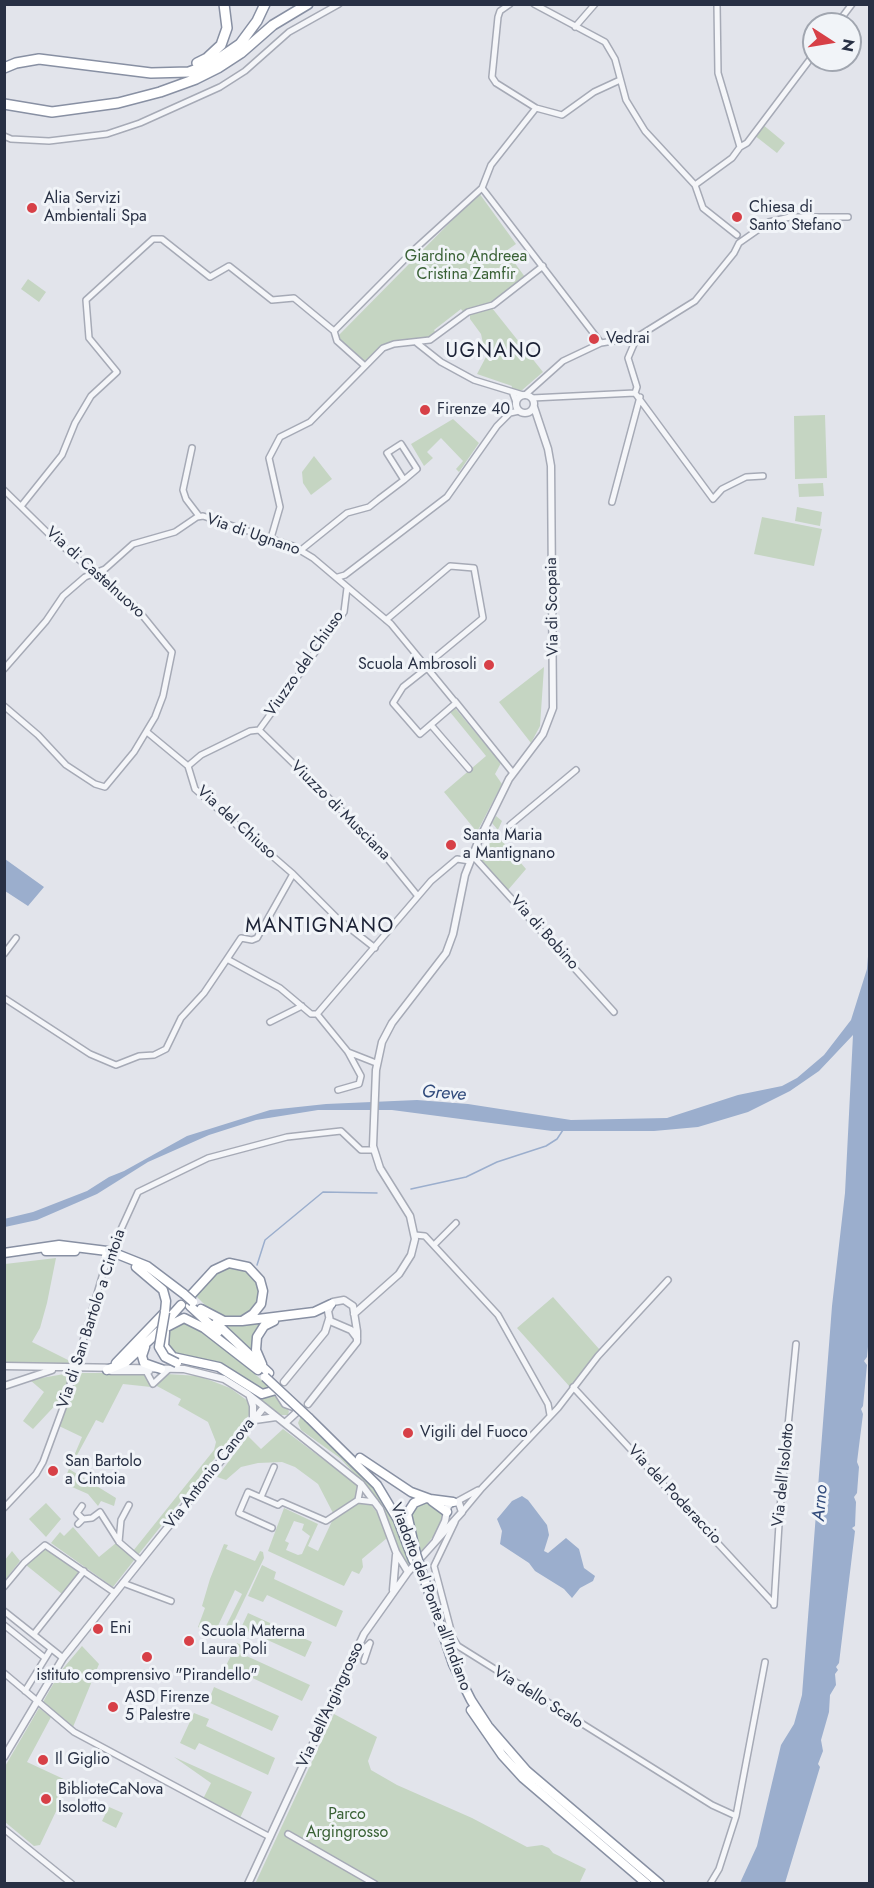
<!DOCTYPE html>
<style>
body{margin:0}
#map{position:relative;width:874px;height:1888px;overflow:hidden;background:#e2e4eb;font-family:Jost,sans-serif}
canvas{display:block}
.frame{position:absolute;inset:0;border:6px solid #283044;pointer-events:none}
.north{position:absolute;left:802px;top:12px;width:60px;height:60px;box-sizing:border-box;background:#f1f4f8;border:2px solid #a1a6b0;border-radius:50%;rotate:102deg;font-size:16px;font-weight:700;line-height:24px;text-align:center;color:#283044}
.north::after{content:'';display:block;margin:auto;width:21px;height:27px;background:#d74047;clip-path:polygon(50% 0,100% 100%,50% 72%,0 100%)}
</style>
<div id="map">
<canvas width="874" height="1888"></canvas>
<div class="frame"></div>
<div class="north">N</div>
</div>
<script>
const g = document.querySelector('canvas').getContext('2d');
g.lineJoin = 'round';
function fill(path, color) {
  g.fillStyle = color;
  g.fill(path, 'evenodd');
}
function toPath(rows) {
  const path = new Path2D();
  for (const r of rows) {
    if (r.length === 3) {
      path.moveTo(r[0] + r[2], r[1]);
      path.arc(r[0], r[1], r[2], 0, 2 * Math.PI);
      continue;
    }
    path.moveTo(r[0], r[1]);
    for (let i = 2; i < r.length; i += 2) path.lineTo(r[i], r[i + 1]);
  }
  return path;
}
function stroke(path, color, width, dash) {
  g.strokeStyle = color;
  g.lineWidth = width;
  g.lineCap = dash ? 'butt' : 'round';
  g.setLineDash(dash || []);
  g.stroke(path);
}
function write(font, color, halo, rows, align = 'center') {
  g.font = font + ' Jost,sans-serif';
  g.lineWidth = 6;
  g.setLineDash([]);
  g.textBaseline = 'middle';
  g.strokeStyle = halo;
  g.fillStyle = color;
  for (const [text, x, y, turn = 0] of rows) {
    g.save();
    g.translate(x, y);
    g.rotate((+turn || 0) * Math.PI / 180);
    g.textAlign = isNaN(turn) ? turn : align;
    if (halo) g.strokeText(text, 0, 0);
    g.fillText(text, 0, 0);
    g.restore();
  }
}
fill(toPath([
 [762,124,785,143,777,153,754,135],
 [479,193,516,244,506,251,525,277,490,304,464,313,461,309,434,330,436,333,429,338,391,342,362,363,337,337],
 [28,279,46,292,39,302,21,289],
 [492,308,543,372,521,391,511,390,512,386,477,374,486,357,481,334,470,319,470,314],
 [825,415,827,478,795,479,794,416],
 [453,419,479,443,459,472,456,469,463,461,441,438,427,452,433,458,424,466,411,444],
 [314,456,332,479,311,495,303,483,302,472],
 [823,483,824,496,799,497,798,484],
 [797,507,822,512,820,526,795,521],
 [762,517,822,529,814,566,754,554],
 [544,667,540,726,531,743,499,702],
 [455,708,501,763,495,774,502,784,477,832,444,792,486,756,450,712],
 [496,816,502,821,496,834,526,869,508,890,476,858,479,853,484,855,497,829,492,823],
 [56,1258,47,1303,40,1328,32,1342,74,1363,5,1363,5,1264],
 [235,1265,255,1275,261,1293,255,1307,245,1317,228,1319,209,1309,195,1295,216,1272],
 [553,1297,600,1350,570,1387,517,1328],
 [185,1321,223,1344,272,1390,260,1389,238,1373,220,1365,175,1355,168,1348,169,1329],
 [259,1323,254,1354,223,1325,230,1326],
 [70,1373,63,1397,33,1429,23,1421,44,1392,30,1380],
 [76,1373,144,1373,151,1387,123,1384,103,1423,96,1420,76,1457,74,1456,82,1437,59,1426],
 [167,1374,199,1376,230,1388,248,1401,250,1414,138,1555,133,1551,214,1450,216,1442,208,1422,178,1405,181,1399,155,1385],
 [276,1395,289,1411,288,1415,280,1415,259,1398],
 [301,1416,376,1489,393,1517,411,1564,407,1565,402,1560,389,1522,373,1494,340,1458,301,1430,298,1423],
 [283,1429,352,1481,358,1487,356,1498,333,1513,318,1484,295,1467,282,1462,258,1463,241,1467,226,1480,217,1477,248,1436,261,1449],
 [69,1469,116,1498,114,1506,101,1501,98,1506,88,1494,63,1483],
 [426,1501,442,1511,443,1518,436,1533,420,1553,410,1511],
 [46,1503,61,1519,46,1537,29,1519],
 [359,1503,371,1505,379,1515,387,1538,362,1559,363,1567,359,1574,352,1571,344,1586,268,1551,284,1508,318,1524,308,1546,318,1551,333,1519],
 [294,1521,304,1524,302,1530,310,1536,302,1554,298,1555,286,1550,289,1543,285,1541],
 [73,1527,99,1557,116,1543,135,1559,113,1587,51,1543,60,1532,64,1536],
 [224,1544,228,1545,226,1549,255,1561,260,1551,263,1552,264,1558,225,1640,198,1627,205,1608,202,1606,210,1579],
 [235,1590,242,1594,222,1634,216,1630],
 [45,1547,79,1572,62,1594,26,1565],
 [12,1551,20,1561,5,1580,5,1560],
 [262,1565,276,1572,274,1579,343,1611,336,1627,267,1595,263,1602,248,1596],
 [248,1613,312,1642,305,1657,241,1628],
 [237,1643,243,1646,240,1653,310,1685,302,1701,233,1669,229,1676,223,1672],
 [82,1646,99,1664,73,1727,43,1702,60,1672],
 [214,1687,279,1716,272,1731,208,1702],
 [39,1708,51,1717,27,1762,70,1782,40,1845,34,1846,5,1822,4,1768],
 [194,1713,209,1719,206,1726,275,1758,268,1775,199,1743,195,1750,180,1743],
 [334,1714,377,1737,368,1761,371,1770,397,1785,472,1818,527,1847,542,1845,549,1848,553,1853,586,1869,579,1884,255,1884],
 [174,1757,252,1792,240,1818,203,1799,211,1783],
 [109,1807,123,1813,116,1828,102,1821]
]), '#c5d5c2');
fill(toPath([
 [5,859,44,887,28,906,5,891],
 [869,944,870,1326,867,1357,864,1361,867,1365,863,1406,861,1409,863,1414,857,1462,859,1467,857,1493,854,1497,856,1502,855,1526,852,1528,855,1531,839,1663,836,1667,838,1670,835,1674,836,1685,830,1695,829,1712,821,1740,823,1751,818,1764,820,1767,785,1883,740,1883,757,1846,781,1745,794,1724,802,1695,832,1306,845,1193,853,1035,819,1071,790,1091,748,1112,698,1127,654,1131,552,1131,392,1110,318,1110,256,1120,209,1135,148,1162,97,1194,37,1220,5,1227,4,1219,33,1212,87,1191,109,1177,124,1171,187,1136,270,1110,326,1104,417,1100,468,1104,571,1120,667,1118,738,1095,782,1086,797,1078,824,1055,851,1020,867,969],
 [522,1496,528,1500,547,1525,549,1535,544,1551,548,1553,566,1538,579,1549,584,1568,595,1576,593,1581,580,1588,572,1598,564,1589,535,1571,529,1563,500,1544,502,1531,497,1519,512,1501]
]), '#9baecd');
stroke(toPath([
 [411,1189,466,1177,497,1162,546,1146,557,1139,563,1130],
 [257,1265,265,1240,323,1192,377,1193]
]), '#9baecd', 1.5);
const minor = toPath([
 [510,4,500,11,498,17,492,77,496,83,536,108,562,115,594,92,620,80],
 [534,4,605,42,615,59,626,100,645,131,695,185,703,208,737,235],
 [717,4,718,73,740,147],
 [837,24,852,4],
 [575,27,595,4],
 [4,136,11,139,49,141,107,134,140,123,220,87,245,71,289,32,339,4],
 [695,185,732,158,740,147,747,143,814,54],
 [482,188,601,343],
 [417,343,441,362,474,380,523,395],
 [365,366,337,341,334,331,416,248,482,188,491,165,536,108],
 [635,393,713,499,722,489,746,477,763,476],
 [635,393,637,387,628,358,637,337],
 [513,394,516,402],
 [525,395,563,361,601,343,637,337,695,301,734,253,739,243,769,222,790,217,848,217],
 [532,398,635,393],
 [192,448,183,490,186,499,199,516],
 [4,490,55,540,134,605,172,652,163,696,155,717,134,752,105,787,95,784,66,765,38,735,4,706],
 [612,502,640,397],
 [22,505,62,455,75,423,91,396,117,372,89,338,86,300,153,239,162,239,210,277,229,266,272,300,294,298,334,331],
 [271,538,280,507,269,458,280,437,310,422,383,348,394,344,430,340,468,312,493,305,543,266],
 [301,550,347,513,369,507,379,499,404,480,417,469,401,444,387,453,404,480],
 [338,577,345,575,447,497,497,426,510,413,519,411],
 [386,620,450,566,474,568,483,618,425,666],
 [427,668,403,687,393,703,420,734,456,703],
 [4,669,46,621,63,596,85,577,105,569,133,544,175,532,197,517,203,516,293,546,313,558,391,624,456,703],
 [455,701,513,773],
 [431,725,469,769],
 [259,730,374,842,417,895],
 [259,730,344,612,347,588],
 [147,732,188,766,195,789,293,874,338,919,375,948],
 [188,766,201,755,250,731,259,730],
 [510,825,576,770],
 [472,855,614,1012],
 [4,954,16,938],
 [227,959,241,938,252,940,257,938,293,874],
 [4,998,90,1054,116,1065,139,1056,154,1055,166,1049,181,1018,204,993,227,959,280,988,311,1014,317,1014],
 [317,1014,431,881,457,859,470,861],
 [317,1014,348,1052,361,1076,359,1084,338,1090],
 [270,1022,302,1006],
 [348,1052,376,1063],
 [415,1235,425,1236,498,1315,548,1404,550,1415],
 [434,1245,456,1223],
 [146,1371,153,1384,169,1369],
 [573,1387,774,1604],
 [361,1484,358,1500,375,1502],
 [261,1497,274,1467],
 [456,1502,478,1490],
 [82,1506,77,1513,83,1519],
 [4,1508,36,1474,43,1462,64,1405,107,1260,138,1192,208,1158,287,1137,341,1131,361,1150,374,1150],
 [462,1512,482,1488,558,1408,598,1356,668,1280],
 [455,1522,434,1566,453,1638,458,1646,712,1805,736,1816],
 [78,1524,83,1519,92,1518,100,1512,119,1542,141,1561],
 [272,1528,239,1513,248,1492,278,1505,282,1502,326,1521,358,1500],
 [119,1542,121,1520,129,1505],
 [123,1583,171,1601],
 [4,1587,24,1563,45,1545,115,1593],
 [774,1605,780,1508,796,1344],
 [4,1611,63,1658],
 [4,1625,45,1658],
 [34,1634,84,1571],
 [364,1661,370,1643],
 [350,1663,370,1643],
 [4,1673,74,1732,270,1837],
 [25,1691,51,1649],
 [4,1829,72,1884],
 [288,1834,375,1884],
 [710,1884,719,1869,736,1816,765,1662]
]);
const tertiary = toPath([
 [525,404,9],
 [354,1314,399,1274,411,1255,415,1239,410,1216,380,1168,373,1146,376,1070,382,1042,392,1023,446,953,453,934,465,875,478,842,509,779,543,734,553,708,551,466,548,449,534,407],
 [4,1366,184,1369,224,1379,248,1394,361,1484,380,1509,396,1552,408,1572],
 [111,1371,149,1371],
 [284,1382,325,1332,329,1319],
 [4,1386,52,1370],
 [276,1390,285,1404,296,1408],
 [250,1397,253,1406,253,1419],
 [308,1404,357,1342,357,1331,353,1306,344,1300,333,1302,328,1311,330,1321,351,1330,357,1338],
 [255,1420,276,1417],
 [285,1423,297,1412],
 [393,1590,396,1555],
 [4,1757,63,1658,264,1407],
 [248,1884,364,1634,408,1572,462,1512,459,1503,453,1502,448,1506,445,1521,436,1540]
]);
const trunk = toPath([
 [46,1251,75,1251],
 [112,1252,147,1266,184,1294],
 [4,1253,59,1245,107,1251],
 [192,1294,214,1270,229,1263,248,1267,260,1280,263,1291,261,1304,253,1314,242,1321,224,1321,201,1309],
 [190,1306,218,1332],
 [242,1321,314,1312,331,1304],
 [216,1323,269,1373],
 [164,1324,181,1305],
 [165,1332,164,1346,173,1357,219,1367,262,1394,276,1390],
 [145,1347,142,1356,144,1363,161,1369],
 [116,1363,165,1312,166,1301,163,1290,136,1267],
 [262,1364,256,1350,257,1337,264,1326,274,1321],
 [107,1370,126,1362,159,1331,184,1318,204,1328,258,1370],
 [309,1418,377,1485,398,1520,413,1560],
 [360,1458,411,1492,430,1499,453,1502],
 [432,1501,447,1512],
 [416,1554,407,1514,414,1503,426,1498],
 [420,1566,453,1664,471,1700,488,1726,527,1771,660,1884],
 [471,1710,502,1755,523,1778,647,1884]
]);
const motorway = toPath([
 [197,63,207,58,221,45,227,28,224,4],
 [4,68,16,63,39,59,151,73,189,72,211,64,240,44,257,21,265,4],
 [4,104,52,112,118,103,160,92,196,79,218,68,241,53,273,25,308,4]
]);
stroke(minor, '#a6aab6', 8);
stroke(tertiary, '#a6aab6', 9);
stroke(trunk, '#8890a3', 11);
stroke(motorway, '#8890a3', 12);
stroke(minor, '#f5f6f9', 5);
stroke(tertiary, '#f5f6f9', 6);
stroke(trunk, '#fff', 8);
stroke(motorway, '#fff', 9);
const trunkBridge = toPath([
 [106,1256,111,1257],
 [184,1294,193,1302],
 [165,1312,159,1347,165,1357,177,1363],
 [265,1377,309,1418],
 [416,1554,420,1566]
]);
stroke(trunkBridge, '#8890a3', 11, []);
stroke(trunkBridge, '#fff', 8);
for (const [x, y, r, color] of [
 [32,208,6,"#d74047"],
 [737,217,6,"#d74047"],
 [594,339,6,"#d74047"],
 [425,410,6,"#d74047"],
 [489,665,6,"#d74047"],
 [451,845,6,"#d74047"],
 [408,1433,6,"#d74047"],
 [53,1471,6,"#d74047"],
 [98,1629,6,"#d74047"],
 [189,1641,6,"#d74047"],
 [147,1657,6,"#d74047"],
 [113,1707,6,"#d74047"],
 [43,1760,6,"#d74047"],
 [46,1799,6,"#d74047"]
]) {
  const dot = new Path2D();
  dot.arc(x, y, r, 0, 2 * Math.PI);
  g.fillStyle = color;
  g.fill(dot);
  stroke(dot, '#f1f4f8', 2);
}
write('16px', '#283044', '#f1f4f8', [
 ["Alia Servizi",44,199],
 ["Ambientali Spa",44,217],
 ["Chiesa di",749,208],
 ["Santo Stefano",749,226],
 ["Vedrai",606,339],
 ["Firenze 40",437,410],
 ["Scuola Ambrosoli",477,665,"right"],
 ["Santa Maria",463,836],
 ["a Mantignano",463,854],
 ["Vigili del Fuoco",420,1433],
 ["San Bartolo",65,1462],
 ["a Cintoia",65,1480],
 ["Eni",110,1629],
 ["Scuola Materna",201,1632],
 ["Laura Poli",201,1650],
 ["istituto comprensivo \"Pirandello\"",147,1676,"center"],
 ["ASD Firenze",125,1698],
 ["5 Palestre",125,1716],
 ["Il Giglio",55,1760],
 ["BiblioteCaNova",58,1790],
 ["Isolotto",58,1808]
], 'left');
write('16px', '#396135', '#f1f4f8', [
 ["Giardino Andreea",466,257],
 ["Cristina Zamfir",466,275],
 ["Parco",347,1815],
 ["Argingrosso",347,1833]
]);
write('16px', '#283044', '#f1f4f8', [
 ["Via di Ugnano",253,535,19],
 ["Via di Castelnuovo",95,573,42],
 ["Via di Scopaia",553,607,-91],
 ["Viuzzo del Chiuso",305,664,-55],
 ["Viuzzo di Musciana",340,811,45],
 ["Via del Chiuso",236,823,42],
 ["Via di Bobino",544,933,48],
 ["Via di San Bartolo a Cintoia",92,1319,-72],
 ["Via Antonio Canova",210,1474,-52],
 ["Via dell'Isolotto",784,1475,-84],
 ["Via del Poderaccio",674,1495,47],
 ["Viadotto del Ponte all'Indiano",430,1597,69],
 ["Via dello Scalo",538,1698,32],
 ["Via dell'Argingrosso",331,1705,-65]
]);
write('italic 18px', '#304a7b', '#f1f4f8', [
 ["Greve",444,1094,4],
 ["Arno",821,1503,-85]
]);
g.letterSpacing = '1.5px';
write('20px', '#1b2135', '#f1f4f8', [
 ["UGNANO",494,352],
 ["MANTIGNANO",320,927]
]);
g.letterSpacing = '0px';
</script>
